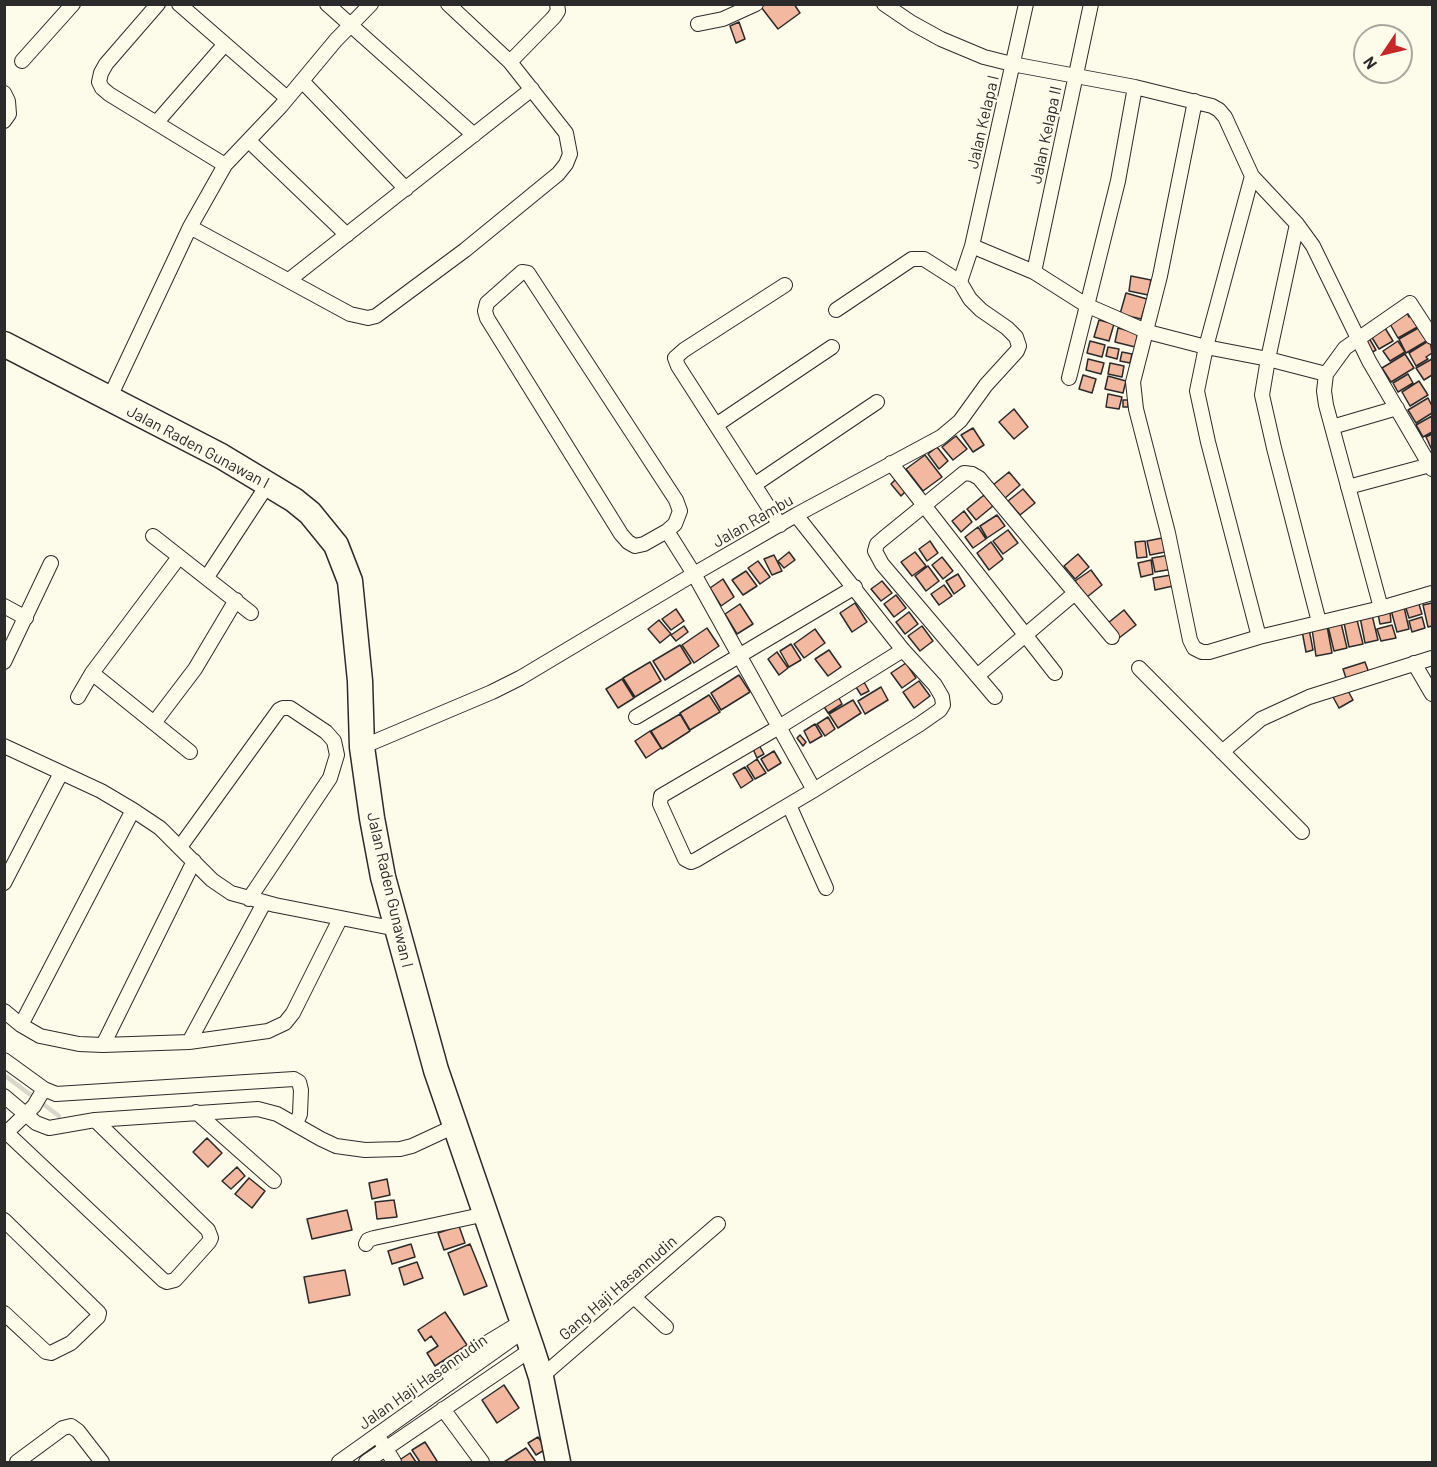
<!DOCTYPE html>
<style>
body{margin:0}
#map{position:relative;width:1437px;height:1467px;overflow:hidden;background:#fdfbea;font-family:Barlow,sans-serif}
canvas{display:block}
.frame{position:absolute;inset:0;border:6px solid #2b2b2b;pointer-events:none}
.north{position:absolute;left:1353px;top:24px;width:60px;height:60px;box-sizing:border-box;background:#fdfbea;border:2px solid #a9a89e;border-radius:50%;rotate:235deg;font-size:16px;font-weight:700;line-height:24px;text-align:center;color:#2b2b2b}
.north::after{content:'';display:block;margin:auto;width:21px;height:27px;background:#c62828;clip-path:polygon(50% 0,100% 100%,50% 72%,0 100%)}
</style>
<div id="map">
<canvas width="1437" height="1467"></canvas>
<div class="frame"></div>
<div class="north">N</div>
</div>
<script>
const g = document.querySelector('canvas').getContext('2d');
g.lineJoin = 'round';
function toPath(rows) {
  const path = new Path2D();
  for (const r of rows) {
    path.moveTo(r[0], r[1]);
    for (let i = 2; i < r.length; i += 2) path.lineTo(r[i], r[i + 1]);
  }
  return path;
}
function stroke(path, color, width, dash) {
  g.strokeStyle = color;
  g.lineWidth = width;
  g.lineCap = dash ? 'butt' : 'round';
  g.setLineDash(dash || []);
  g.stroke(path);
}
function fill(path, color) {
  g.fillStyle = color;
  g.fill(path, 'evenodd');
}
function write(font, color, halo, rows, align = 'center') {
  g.font = font + ' Barlow,sans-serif';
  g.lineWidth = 4.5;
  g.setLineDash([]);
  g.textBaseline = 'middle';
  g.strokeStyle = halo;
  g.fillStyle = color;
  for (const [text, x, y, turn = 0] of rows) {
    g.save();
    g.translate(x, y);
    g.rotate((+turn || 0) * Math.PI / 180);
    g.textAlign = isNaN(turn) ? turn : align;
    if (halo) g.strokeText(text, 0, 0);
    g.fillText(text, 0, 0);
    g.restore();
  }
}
stroke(toPath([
 [4,1075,59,1116]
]), '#d8d7c9', 4.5);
const building = toPath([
 [765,4,794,4,800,13,778,29,761,7,765,4],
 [739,22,745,39,736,43,730,26,739,22],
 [1131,276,1151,280,1148,295,1129,291,1131,276],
 [1126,293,1147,299,1141,319,1120,314,1126,293],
 [1407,313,1409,317,1414,314,1421,325,1398,338,1390,324,1407,313],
 [1099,320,1114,324,1109,341,1094,337,1099,320],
 [1420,327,1428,340,1406,353,1399,339,1420,327],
 [1118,328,1138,333,1135,347,1115,342,1118,328],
 [1385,328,1393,341,1379,349,1371,336,1385,328],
 [1369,338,1376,350,1369,354,1362,343,1369,338],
 [1430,340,1432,353,1426,357,1428,359,1416,366,1409,353,1430,340],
 [1090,341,1105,345,1102,357,1087,353,1090,341],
 [1398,341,1405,352,1390,361,1383,351,1398,341],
 [1108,347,1119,349,1117,359,1106,356,1108,347],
 [1122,352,1132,354,1130,363,1120,361,1122,352],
 [1405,354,1414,368,1391,382,1382,368,1405,354],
 [1088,359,1104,363,1101,374,1086,370,1088,359],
 [1432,359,1432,375,1424,380,1416,368,1432,359],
 [1110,363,1124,366,1122,377,1108,374,1110,363],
 [1408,374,1413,383,1398,392,1393,383,1408,374],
 [1083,375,1096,379,1092,393,1079,389,1083,375],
 [1108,376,1126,381,1123,393,1105,389,1108,376],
 [1419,381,1428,395,1410,406,1402,392,1419,381],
 [1108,394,1122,397,1119,409,1106,407,1108,394],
 [1428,398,1432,406,1432,413,1416,423,1408,410,1428,398],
 [1123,400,1128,400,1128,407,1123,407,1123,400],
 [1014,409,1028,427,1014,439,999,422,1014,409],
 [1432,416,1432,432,1423,437,1416,425,1432,416],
 [973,428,984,445,973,452,961,435,973,428],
 [1432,434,1432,450,1426,437,1432,434],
 [956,436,967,449,953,460,942,447,956,436],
 [937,447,948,461,939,469,928,454,937,447],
 [925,455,942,477,923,491,906,469,925,455],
 [1009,472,1020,485,1004,499,993,485,1009,472],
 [896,479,906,491,901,496,891,484,896,479],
 [1023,489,1035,503,1020,515,1008,501,1023,489],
 [984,495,993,506,976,520,967,509,984,495],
 [964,511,972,522,961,532,952,521,964,511],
 [997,515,1005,526,987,538,980,526,997,515],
 [978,527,986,539,973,548,965,537,978,527],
 [1008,530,1018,543,1003,554,993,541,1008,530],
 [1162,538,1165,552,1150,555,1147,541,1162,538],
 [930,541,938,553,927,561,919,549,930,541],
 [1145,541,1147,557,1137,558,1135,542,1145,541],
 [991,542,1003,559,989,570,977,553,991,542],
 [789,552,795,560,784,568,778,561,789,552],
 [915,552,926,566,912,576,901,562,915,552],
 [1078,554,1089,567,1075,579,1064,566,1078,554],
 [774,555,782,571,772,575,764,559,774,555],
 [1170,555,1173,569,1155,572,1152,558,1170,555],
 [942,557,953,571,943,579,932,565,942,557],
 [1151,560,1153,574,1141,577,1138,563,1151,560],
 [758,561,770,577,760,584,748,568,758,561],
 [928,566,939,581,926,591,915,576,928,566],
 [1091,570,1102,585,1087,597,1075,581,1091,570],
 [746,571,757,586,743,595,732,580,746,571],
 [958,574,965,586,954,594,946,581,958,574],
 [1171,575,1173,586,1155,590,1153,578,1171,575],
 [723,579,734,597,721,606,710,588,723,579],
 [882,581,892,593,881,601,871,589,882,581],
 [944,585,952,596,939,605,931,594,944,585],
 [896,595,906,608,894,617,884,604,896,595],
 [1418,601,1422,614,1409,618,1405,605,1418,601],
 [855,603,867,622,852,632,840,613,855,603],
 [1432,603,1432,626,1428,627,1423,605,1432,603],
 [740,604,753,624,737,634,725,614,740,604],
 [1404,607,1409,629,1397,632,1391,610,1404,607],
 [676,609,684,621,671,630,662,619,676,609],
 [1124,610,1136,625,1119,638,1108,623,1124,610],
 [909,612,918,624,905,634,896,622,909,612],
 [1390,612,1391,622,1380,624,1378,614,1390,612],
 [1372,615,1378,640,1365,643,1360,617,1372,615],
 [1422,617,1425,628,1412,632,1409,621,1422,617],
 [659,620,671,634,660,643,648,629,659,620],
 [1357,620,1363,644,1349,647,1344,623,1357,620],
 [1341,623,1347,648,1334,651,1328,626,1341,623],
 [1392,625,1396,638,1381,641,1377,629,1392,625],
 [684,626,688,632,676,641,671,635,684,626],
 [922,626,933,641,920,651,908,636,922,626],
 [1327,626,1332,653,1316,656,1312,629,1327,626],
 [707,628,719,646,694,663,682,645,707,628],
 [815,629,825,643,804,658,794,644,815,629],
 [1309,629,1313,650,1306,652,1302,631,1309,629],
 [791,644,801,660,789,667,780,651,791,644],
 [680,645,691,663,665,680,653,661,680,645],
 [829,650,841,667,828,676,815,659,829,650],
 [777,652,788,668,779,675,768,659,777,652],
 [650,662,661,681,635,697,623,678,650,662],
 [1365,662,1369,673,1347,681,1343,669,1365,662],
 [906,663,916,678,902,688,891,673,906,663],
 [739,675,750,692,721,710,711,693,739,675],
 [622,679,634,698,618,708,606,689,622,679],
 [919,681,930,696,914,708,903,692,919,681],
 [864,682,869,691,861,695,856,687,864,682],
 [881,687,888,700,865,714,858,701,881,687],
 [1347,689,1353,700,1339,708,1333,697,1347,689],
 [709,695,720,712,690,730,680,713,709,695],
 [838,696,842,704,828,713,823,705,838,696],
 [853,700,861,713,838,728,829,714,853,700],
 [680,714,690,731,662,749,651,731,680,714],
 [828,717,835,729,825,736,817,724,828,717],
 [815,724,822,736,810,743,804,731,815,724],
 [650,731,661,748,646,758,635,741,650,731],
 [800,735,806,742,803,746,797,738,800,735],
 [759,745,764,754,757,758,753,749,759,745],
 [774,751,781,763,768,771,761,759,774,751],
 [757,759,766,773,755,779,747,766,757,759],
 [745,767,753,780,741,788,733,774,745,767],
 [207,1138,222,1153,208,1167,193,1152,207,1138],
 [237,1167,245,1176,231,1189,222,1181,237,1167],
 [249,1178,265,1191,252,1208,235,1194,249,1178],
 [387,1179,390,1195,372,1199,369,1183,387,1179],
 [394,1200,397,1217,377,1219,375,1202,394,1200],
 [347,1210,352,1230,312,1239,307,1219,347,1210],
 [459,1226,465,1243,444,1250,438,1233,459,1226],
 [411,1244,415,1257,392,1264,388,1251,411,1244],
 [470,1244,487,1286,464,1295,448,1253,470,1244],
 [417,1262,423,1278,404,1285,399,1268,417,1262],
 [345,1270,350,1295,309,1303,304,1277,345,1270],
 [445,1312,467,1345,435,1366,427,1353,438,1346,431,1336,425,1341,418,1330,445,1312],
 [504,1385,519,1408,497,1423,482,1400,504,1385],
 [538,1437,546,1449,536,1455,528,1443,538,1437],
 [425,1442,437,1461,435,1462,420,1462,412,1450,425,1442],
 [526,1448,536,1462,504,1462,526,1448],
 [410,1453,416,1462,399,1462,398,1461,410,1453]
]);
fill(building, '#f2b8a0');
stroke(building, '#2b2b2b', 1.5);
const street = toPath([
 [158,4,106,64,101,73,99,82,102,88,109,94,225,165],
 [179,4,287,98],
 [327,4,474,135],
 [884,4,912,23,941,39,984,57,1012,64,1135,87,1212,106,1219,110,1225,117,1252,176,1297,224,1313,246,1369,361,1432,469],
 [698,24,723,19,756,4],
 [22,61,73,4],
 [510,62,554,17,558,11,557,4],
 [302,81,406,189],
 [4,93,8,101,9,114,4,121],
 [1195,101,1160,276,1133,382,1136,409,1168,533,1190,640,1194,648,1202,652,1209,652,1259,637,1381,608,1432,593],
 [157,122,225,44],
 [249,141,347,235],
 [1252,176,1206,347,1197,391,1208,442,1259,637],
 [1297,224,1268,359,1262,395,1274,448,1319,622],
 [190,227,350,314,368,318,376,316,465,250,558,174,566,164,570,154,566,133,510,62,448,4],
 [972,246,1034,272,1086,305,1148,332,1206,347,1268,359,1326,374],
 [522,272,528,273,676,500,680,511,675,524,667,531,644,544,635,546,628,542,621,534,487,318,485,311,487,303,522,272],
 [1034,272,1091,4],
 [289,280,532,89],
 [836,310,912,259,924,259,960,282],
 [1069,378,1118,181,1135,87],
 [109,399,190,227,225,165,281,106,336,40,371,4],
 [716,425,832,347],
 [1332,427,1397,408],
 [891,463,1055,673],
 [754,485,877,402],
 [1348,487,1430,465],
 [796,515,903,650,935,685,942,697,943,705,940,710,920,724,814,790,696,860,691,862,685,859,660,804,661,796,779,727,903,650],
 [780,525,678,366,675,358,684,350,785,285],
 [667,531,694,574,814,790],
 [153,536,251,613],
 [207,577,268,484],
 [4,606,26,618],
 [1381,608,1326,405,1324,391,1326,374,1345,348,1410,303,1432,337],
 [4,662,51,563],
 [1414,663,1432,694],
 [1139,668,1302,832],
 [92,673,190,752],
 [977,676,1075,593],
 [78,697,92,673,179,557],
 [995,697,882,564,875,551,877,544,884,538,964,473,972,474,979,478,1112,637],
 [636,717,855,587],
 [154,723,195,669,236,600],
 [4,746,101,791,133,810,160,828,212,880,231,893,275,905,397,929],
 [362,747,492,692,520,678,694,574,796,515,941,437,960,421,986,385,1017,351,1019,346,1016,337,1007,328,981,310,970,299,960,282,972,246,1026,4],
 [1222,752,1261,719,1309,697,1432,658],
 [789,805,826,888],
 [180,847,279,710,283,708,290,708,326,732,334,741,337,755,330,778,249,899],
 [4,883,61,773],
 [4,1011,21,1025,40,1036,79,1044,103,1045,189,1042,268,1031,285,1023,293,1013,340,919],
 [21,1025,133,810],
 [189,1042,264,903],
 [103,1045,194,861],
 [4,1060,44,1089,56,1094,294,1079,299,1082,301,1090,300,1114,296,1124],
 [4,1096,36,1123,49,1128,95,1120,258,1109,277,1114,321,1139,336,1146,365,1150,400,1149,412,1146,455,1126],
 [196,1112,274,1181],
 [7,1133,163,1280,167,1282,175,1280,209,1242,211,1238,208,1230,95,1120],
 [4,1135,34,1106,44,1089],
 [4,1220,99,1313,98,1317,71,1343,51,1353,46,1352,4,1313],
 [366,1244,368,1240,374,1238,486,1214],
 [634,1297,666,1327],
 [541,1377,718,1224],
 [452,1382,448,1370,450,1365,523,1321],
 [443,1409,482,1462],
 [381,1441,394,1462],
 [17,1462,63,1428,71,1426,78,1431,102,1462],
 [339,1462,526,1329],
 [366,1462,532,1349]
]);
const highway = toPath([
 [4,344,221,456,294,500,310,513,336,545,350,581,360,681,362,747,372,818,383,877,436,1070,532,1349,541,1377,558,1462]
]);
stroke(street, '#2b2b2b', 16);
stroke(highway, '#2b2b2b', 27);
stroke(street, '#fdfbea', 14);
stroke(highway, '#fdfbea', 24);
write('16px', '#2b2b2b', '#fdfbea', [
 ["Jalan Kelapa I",983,122,-77],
 ["Jalan Kelapa II",1046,135,-78],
 ["Jalan Raden Gunawan I",198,447,28],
 ["Jalan Rambu",753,521,-30],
 ["Jalan Raden Gunawan I",390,890,77],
 ["Gang Haji Hasannudin",618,1288,-41],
 ["Jalan Haji Hasannudin",423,1382,-35]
]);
</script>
